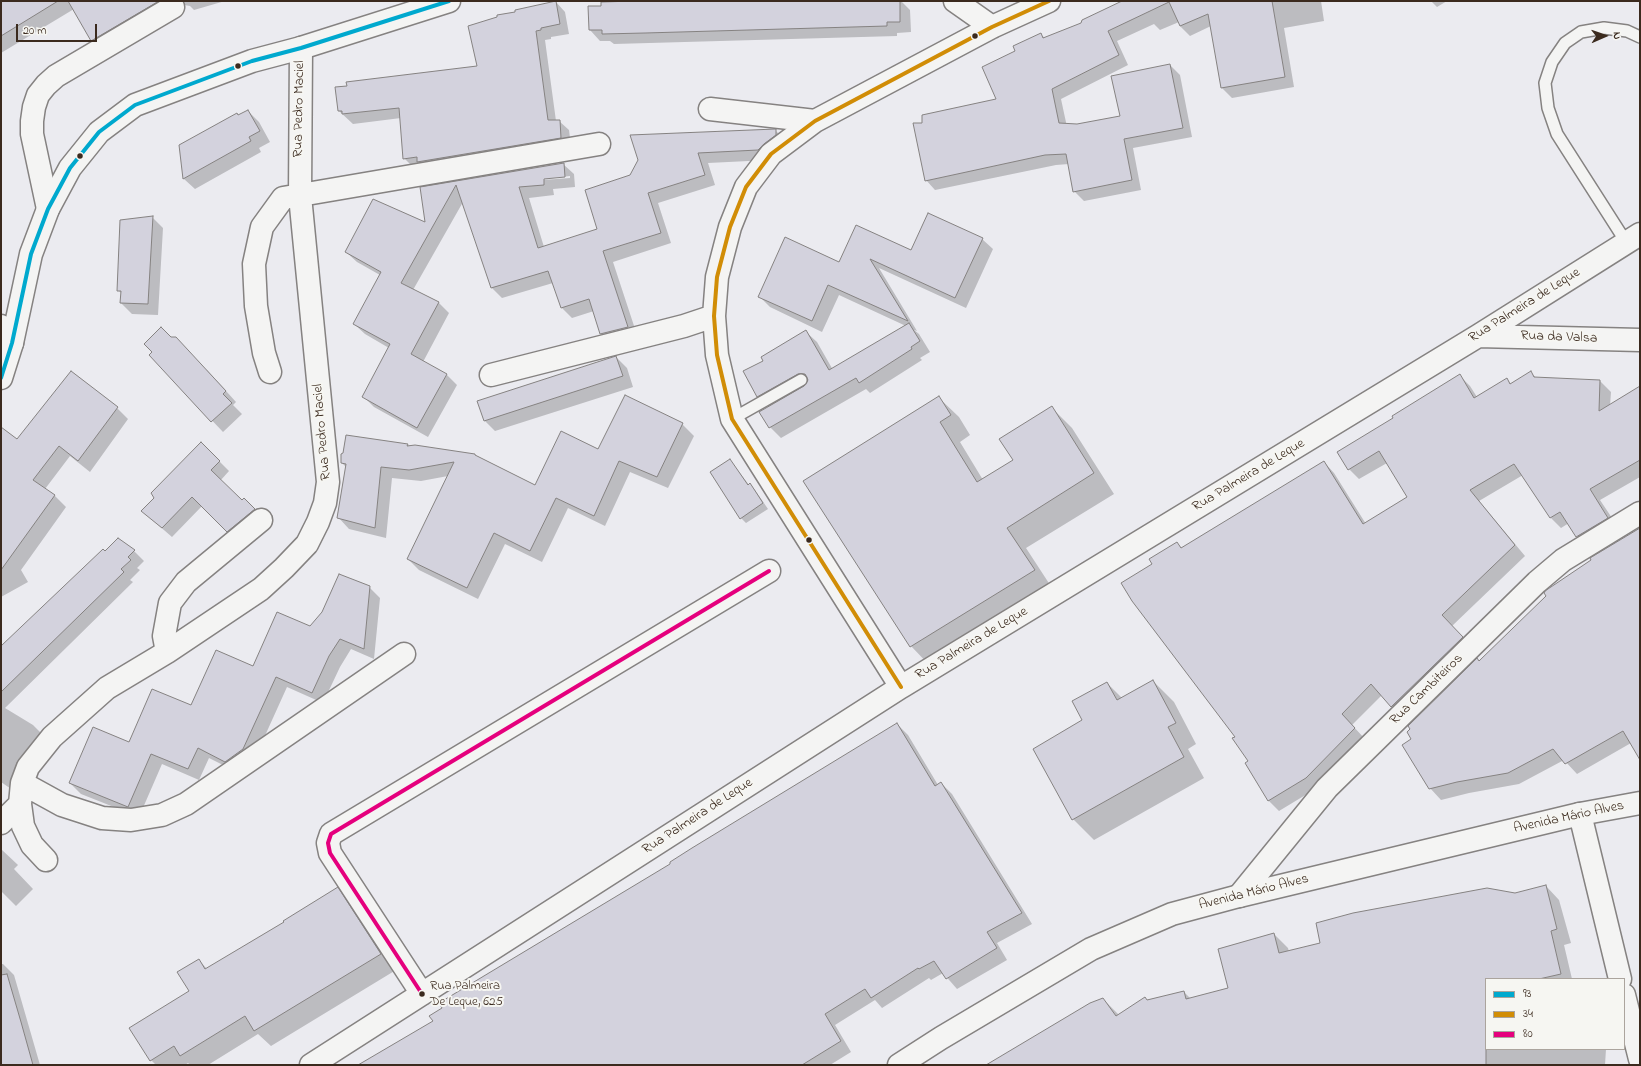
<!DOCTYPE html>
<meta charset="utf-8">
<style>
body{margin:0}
#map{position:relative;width:1641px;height:1066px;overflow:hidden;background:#ebebf0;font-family:"Indie Flower",sans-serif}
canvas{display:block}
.frame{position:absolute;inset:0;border:2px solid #3b2a1e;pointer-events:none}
.legend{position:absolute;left:1485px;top:978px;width:140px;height:72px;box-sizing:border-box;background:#f6f6f2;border:1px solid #aba49d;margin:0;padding:5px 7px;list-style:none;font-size:12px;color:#3b2a1e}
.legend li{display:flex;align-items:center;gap:8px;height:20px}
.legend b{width:20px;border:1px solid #aba49d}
.north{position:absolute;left:1585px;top:16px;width:40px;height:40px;-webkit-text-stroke:3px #f6f6f2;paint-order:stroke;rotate:88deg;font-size:11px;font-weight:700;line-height:16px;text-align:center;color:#3b2a1e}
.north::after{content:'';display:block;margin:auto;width:14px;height:18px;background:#3b2a1e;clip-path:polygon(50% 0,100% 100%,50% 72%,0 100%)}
.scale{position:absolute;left:16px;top:24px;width:81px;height:18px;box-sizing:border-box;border:2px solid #3b2a1e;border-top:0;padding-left:5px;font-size:12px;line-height:14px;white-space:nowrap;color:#3b2a1e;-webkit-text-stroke:3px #f6f6f2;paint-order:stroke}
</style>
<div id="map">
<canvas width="1641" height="1066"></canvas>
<div class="frame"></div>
<ul class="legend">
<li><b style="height:5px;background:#00a9ce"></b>93</li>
<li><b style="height:5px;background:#d18d06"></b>34</li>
<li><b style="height:5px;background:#e5007d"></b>80</li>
</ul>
<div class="north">N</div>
<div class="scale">20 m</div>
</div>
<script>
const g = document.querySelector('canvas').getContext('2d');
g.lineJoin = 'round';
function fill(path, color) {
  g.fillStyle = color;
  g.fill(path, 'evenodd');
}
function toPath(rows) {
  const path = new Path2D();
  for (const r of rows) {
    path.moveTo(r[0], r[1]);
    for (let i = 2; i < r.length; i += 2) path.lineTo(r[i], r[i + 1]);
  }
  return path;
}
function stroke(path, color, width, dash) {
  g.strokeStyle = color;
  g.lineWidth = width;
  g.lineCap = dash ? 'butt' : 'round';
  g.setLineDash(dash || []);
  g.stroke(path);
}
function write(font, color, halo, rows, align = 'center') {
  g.font = font + ' "Indie Flower",sans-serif';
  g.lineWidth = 4;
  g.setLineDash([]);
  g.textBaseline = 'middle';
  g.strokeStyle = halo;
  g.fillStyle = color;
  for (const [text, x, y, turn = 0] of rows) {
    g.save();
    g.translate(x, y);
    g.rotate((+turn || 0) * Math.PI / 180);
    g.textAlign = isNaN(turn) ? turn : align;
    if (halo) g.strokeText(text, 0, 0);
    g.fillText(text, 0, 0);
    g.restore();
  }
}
fill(toPath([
 [1,1,225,1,194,10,190,6,184,5,178,6,102,50,92,40,74,9,1,53],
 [627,1,901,1,910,10,911,32,897,33,897,36,614,44,610,41,600,41,590,30,602,7,628,2],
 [1126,1,1321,1,1324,21,1284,28,1294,87,1232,98,1222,88,1211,26,1190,36,1180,26,1179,22,1160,30,1154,24,1117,41,1128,65,1061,99,1067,127,1121,117,1170,65,1180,75,1192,137,1133,148,1141,190,1084,201,1074,191,1069,164,1056,165,935,190,926,180,923,124,998,100,1016,52,1040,34,1045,38,1082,24],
 [1431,1,1447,1,1437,7],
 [556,2,565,12,569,34,551,37,551,39,545,40,556,121,559,121,569,130,571,147,414,168,404,158,401,118,353,124,339,111,478,67,516,13],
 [248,111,259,122,270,142,259,148,261,152,195,189,184,179,180,145],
 [775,130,786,141,769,160,708,163,715,185,658,203,671,243,613,262,638,338,611,344,601,334,594,311,572,318,562,308,553,283,502,298,492,288,463,202,413,290,438,302,449,313,423,362,447,375,457,385,428,437,374,407,364,397,389,348,365,334,354,324,380,275,357,262,346,252,426,224,421,188,563,164,574,174,575,187,553,189,554,195,529,198,544,247,598,229,639,160],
 [570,176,570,178,543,180,543,179],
 [152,217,163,228,158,315,132,314,121,303,122,294,118,290],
 [982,239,993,249,966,308,879,268,917,331,914,330,919,334,930,352,920,358,922,360,870,393,866,389,781,438,770,427,769,407,758,396,765,361,806,332,817,342,833,370,906,326,839,295,822,332,770,307,759,296,839,263],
 [150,355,207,370,236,402,233,405,242,414,223,432],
 [616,357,627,368,633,387,495,431,484,420],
 [72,372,117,408,128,419,90,472,70,456,45,489,55,496,66,507,21,570,28,582,1,597,1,431,17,441],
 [1531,372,1536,378,1600,381,1611,392,1610,406,1640,387,1640,477,1600,500,1612,518,1581,538,1569,523,1561,528,1551,518,1523,475,1479,501,1525,556,1452,626,1473,648,1403,717,1382,695,1352,725,1365,739,1317,788,1279,811,1268,800,1154,564,1176,543,1182,548,1324,462,1334,473,1366,524,1408,497,1387,463,1359,479,1349,469,1460,376,1470,386,1477,397,1507,379,1512,385],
 [625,396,682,424,694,436,668,488,630,472,605,526,568,508,542,562,505,544,478,599,419,570,408,559,448,476,421,481,392,478,386,538,349,529,338,517,347,468,342,463,407,445,535,486,598,451],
 [938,397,959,417,970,435,960,442,983,480,1014,460,1052,408,1072,428,1114,494,1026,548,1054,591,931,667,911,646],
 [201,443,229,471,220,481,242,502,244,500,264,520,238,541,202,506,172,537,142,511,156,498],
 [730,460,749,485,750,484,755,490,768,509,746,523,741,518],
 [1640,530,1640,754,1631,743,1577,774,1564,760,1519,784,1469,793,1441,800,1430,788,1413,740,1479,661],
 [118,540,134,551,144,561,137,568,140,570,130,580,133,582,5,708,33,725,43,735,14,791,1,782,1,648],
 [369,587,380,598,374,659,351,649,340,667,323,703,287,687,254,760,237,772,209,758,199,780,162,764,139,817,81,794,70,783,130,744,254,668],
 [1153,681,1174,702,1196,744,1188,749,1204,778,1094,840,1073,819,1084,721,1107,683,1122,698],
 [897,724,908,735,938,785,941,783,952,794,1032,924,997,943,1007,960,957,989,943,973,931,980,929,978,882,1008,875,1000,835,1025,851,1052,830,1065,376,1065,434,1022,672,864],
 [1,849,18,865,14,869,33,889,16,906,1,891],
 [1546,886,1559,900,1571,943,1564,945,1572,979,1486,979,1486,1049,1606,1049,1605,1065,989,1065,1103,999,1119,1015,1147,1000,1184,992,1191,999,1229,989,1274,934,1288,948,1289,952],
 [337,889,353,905,396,970,271,1046,258,1034,208,1065,190,1065,188,1063,185,1065,156,1065,151,1060,190,991,199,960,207,969,285,923],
 [1,964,3,964,14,975,40,1065,1,1065]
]), '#0003');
const building = toPath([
 [1,1,58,1,1,36,1,1],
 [68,1,159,1,91,41,68,1],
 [556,1,560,24,541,28,541,30,536,31,548,120,560,120,561,138,417,162,417,157,403,159,399,108,342,114,342,111,338,111,335,87,347,86,346,82,477,66,468,26,497,17,497,15,515,12,515,10,556,1],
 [635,1,900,1,900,22,887,22,887,26,645,33,602,34,602,30,589,30,588,6,601,6,601,2,635,1],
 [1122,1,1272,1,1285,77,1221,88,1208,14,1180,26,1169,2,1108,31,1119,55,1052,89,1059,123,1077,124,1120,116,1111,76,1170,64,1183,128,1124,139,1132,180,1073,192,1066,154,1045,155,925,181,913,123,922,123,922,115,996,99,982,67,1015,51,1013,46,1041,33,1043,38,1081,23,1082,20,1122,1],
 [248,110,260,131,249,137,251,141,183,179,179,145,237,113,238,115,248,110],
 [776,129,776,135,764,144,758,150,698,153,705,175,648,193,661,233,603,251,628,327,600,334,589,299,561,308,548,271,491,288,456,185,401,283,439,302,411,354,447,374,417,428,362,397,390,344,353,324,381,272,345,252,373,199,425,222,420,187,564,163,565,177,544,179,544,185,519,187,538,248,597,229,585,190,630,175,638,160,630,135,776,129],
 [928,213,983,238,955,298,870,259,908,321,828,285,812,321,758,297,785,237,839,262,856,225,911,250,928,213],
 [153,216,148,304,120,303,121,291,117,291,120,220,153,216],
 [909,323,920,341,911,347,912,349,859,383,856,378,769,428,759,412,804,386,808,380,805,374,798,374,757,397,743,371,763,361,761,357,806,330,829,370,909,323],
 [161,327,171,337,176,337,226,391,223,394,232,403,211,422,149,355,152,352,144,344,161,327],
 [616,356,623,376,484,421,477,401,616,356],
 [71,371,118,407,78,461,59,446,33,480,55,495,1,570,1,427,17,439,71,371],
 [1531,371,1534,377,1600,380,1599,411,1640,386,1640,460,1590,489,1608,518,1576,537,1560,512,1550,518,1514,464,1470,490,1515,545,1442,615,1463,637,1391,707,1371,684,1342,714,1355,728,1306,778,1268,801,1245,763,1248,761,1232,738,1235,737,1132,601,1121,583,1152,564,1149,559,1177,542,1181,548,1324,461,1363,524,1407,497,1379,451,1348,470,1337,452,1393,418,1392,416,1460,374,1474,398,1507,378,1510,384,1531,371],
 [625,395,683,423,657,477,619,461,594,516,556,498,530,551,494,533,467,588,407,559,454,462,409,470,381,467,375,528,337,518,346,464,341,463,341,454,343,453,346,435,408,444,407,446,415,445,475,454,475,455,535,485,561,431,598,449,625,395],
 [939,396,951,415,940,422,977,482,1013,460,999,439,1052,406,1094,473,1007,528,1035,570,910,647,803,481,939,396],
 [201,442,220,461,211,470,242,500,244,498,255,509,227,532,192,497,162,528,141,511,154,498,151,493,201,442],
 [730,459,748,485,750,483,763,503,740,519,710,472,730,459],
 [1640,528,1640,760,1623,731,1565,764,1553,749,1508,773,1457,782,1429,789,1402,745,1411,739,1407,732,1410,729,1408,726,1477,658,1479,661,1546,596,1544,593,1545,591,1591,560,1590,558,1640,528],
 [118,538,135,550,128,557,131,560,121,569,124,572,1,692,1,646,103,549,105,551,118,538],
 [339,574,370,586,364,649,340,639,329,656,312,693,276,677,243,749,225,762,198,748,188,769,151,754,128,807,69,783,93,727,129,742,152,689,191,705,216,650,253,666,277,612,310,626,322,612,339,574],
 [1153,680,1176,723,1168,727,1184,757,1072,820,1033,749,1082,720,1072,701,1107,682,1117,700,1153,680],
 [897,723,935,786,941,782,1022,913,987,932,997,948,946,979,934,961,919,969,918,968,871,998,865,989,825,1014,841,1041,802,1065,358,1065,433,1021,429,1016,442,1008,439,1003,670,864,670,862,692,848,897,723],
 [1546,885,1557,929,1551,931,1561,974,1539,979,1486,979,1486,1065,986,1065,1090,1003,1103,998,1116,1016,1145,997,1147,1000,1184,991,1186,999,1228,988,1218,949,1274,933,1279,953,1320,943,1316,923,1353,913,1487,888,1515,893,1546,885],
 [338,887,381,954,254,1031,245,1016,180,1056,174,1046,150,1061,129,1028,189,991,177,972,199,959,205,969,284,922,283,921,338,887],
 [7,974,21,1022,33,1065,1,1065,1,975,7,974]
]);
fill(building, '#d3d2dd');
stroke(building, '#858281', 1);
const service = toPath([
 [1626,242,1557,134,1548,108,1545,83,1552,62,1565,43,1581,32,1604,28,1627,31,1640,37],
 [732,419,801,380]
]);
const minor = toPath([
 [955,1,992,27],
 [710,109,815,121],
 [48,209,32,134,32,121,34,107,38,95,46,85,56,76,173,7],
 [1,326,12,343],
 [1478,336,1640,340],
 [270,372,264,353,256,306,254,264,262,227,283,198,599,144],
 [491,375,684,326,714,316],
 [167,652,164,636,170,603,186,582,261,520],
 [901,687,732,419,717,355,714,316,717,277,730,227,746,187,771,154,815,121,992,27,1049,1],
 [22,783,62,805,102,818,131,820,162,815,186,804,404,654],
 [1580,814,1620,979],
 [1,823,20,804],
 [46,860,32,845,23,826,20,804,22,783,28,767,52,737,107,688,167,652,261,589,284,568,307,544,318,522,325,503,328,482,300,196,301,48],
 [1239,896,1327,788,1537,582,1563,560,1640,513],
 [422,994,330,853,328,843,331,834,769,571],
 [1624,995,1640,1059],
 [311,1065,901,687,1478,336,1640,234]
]);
const tertiary = toPath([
 [1,378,12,343,31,254,48,209,70,168,99,132,135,105,252,61,301,48,449,1],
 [899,1065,941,1038,1091,949,1172,914,1239,896,1580,814,1640,803]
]);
stroke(service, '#858281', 14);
stroke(minor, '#858281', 25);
stroke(tertiary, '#858281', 25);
stroke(service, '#f4f4f3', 11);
stroke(minor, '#f4f4f3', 22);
stroke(tertiary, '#f4f4f3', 22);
stroke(toPath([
 [1,378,12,343,31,254,48,209,70,168,99,132,135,105,252,61,301,48,449,1]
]), '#00a9ce', 4);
stroke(toPath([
 [901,687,732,419,717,355,714,316,717,277,730,227,746,187,771,154,815,121,992,27,1049,1]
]), '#d18d06', 4);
stroke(toPath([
 [422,994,330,853,328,843,331,834,769,571]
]), '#e5007d', 4);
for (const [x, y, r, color] of [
 [975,36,3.5,"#3b2a1e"],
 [238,66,3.5,"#3b2a1e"],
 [80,156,3.5,"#3b2a1e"],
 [809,540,3.5,"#3b2a1e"],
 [422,994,3.5,"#3b2a1e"]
]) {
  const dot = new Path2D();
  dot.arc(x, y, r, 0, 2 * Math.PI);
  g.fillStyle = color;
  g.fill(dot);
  stroke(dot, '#f6f6f2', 1.5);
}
write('13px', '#3b2a1e', '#f6f6f2', [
 ["Rua Palmeira",430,987],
 ["De Leque, 625",430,1003]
], 'left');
write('14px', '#3b2a1e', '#f6f6f2', [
 ["Rua Pedro Maciel",300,109,-89],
 ["Rua Palmeira de Leque",1525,306,-32],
 ["Rua da Valsa",1559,338,2],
 ["Rua Pedro Maciel",323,432,-95],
 ["Rua Palmeira de Leque",1249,476,-31],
 ["Rua Palmeira de Leque",972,644,-31],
 ["Rua Cambiteiros",1427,690,-44],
 ["Rua Palmeira de Leque",698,817,-33],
 ["Avenida Mário Alves",1569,818,-12],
 ["Avenida Mário Alves",1254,893,-14]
]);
</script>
